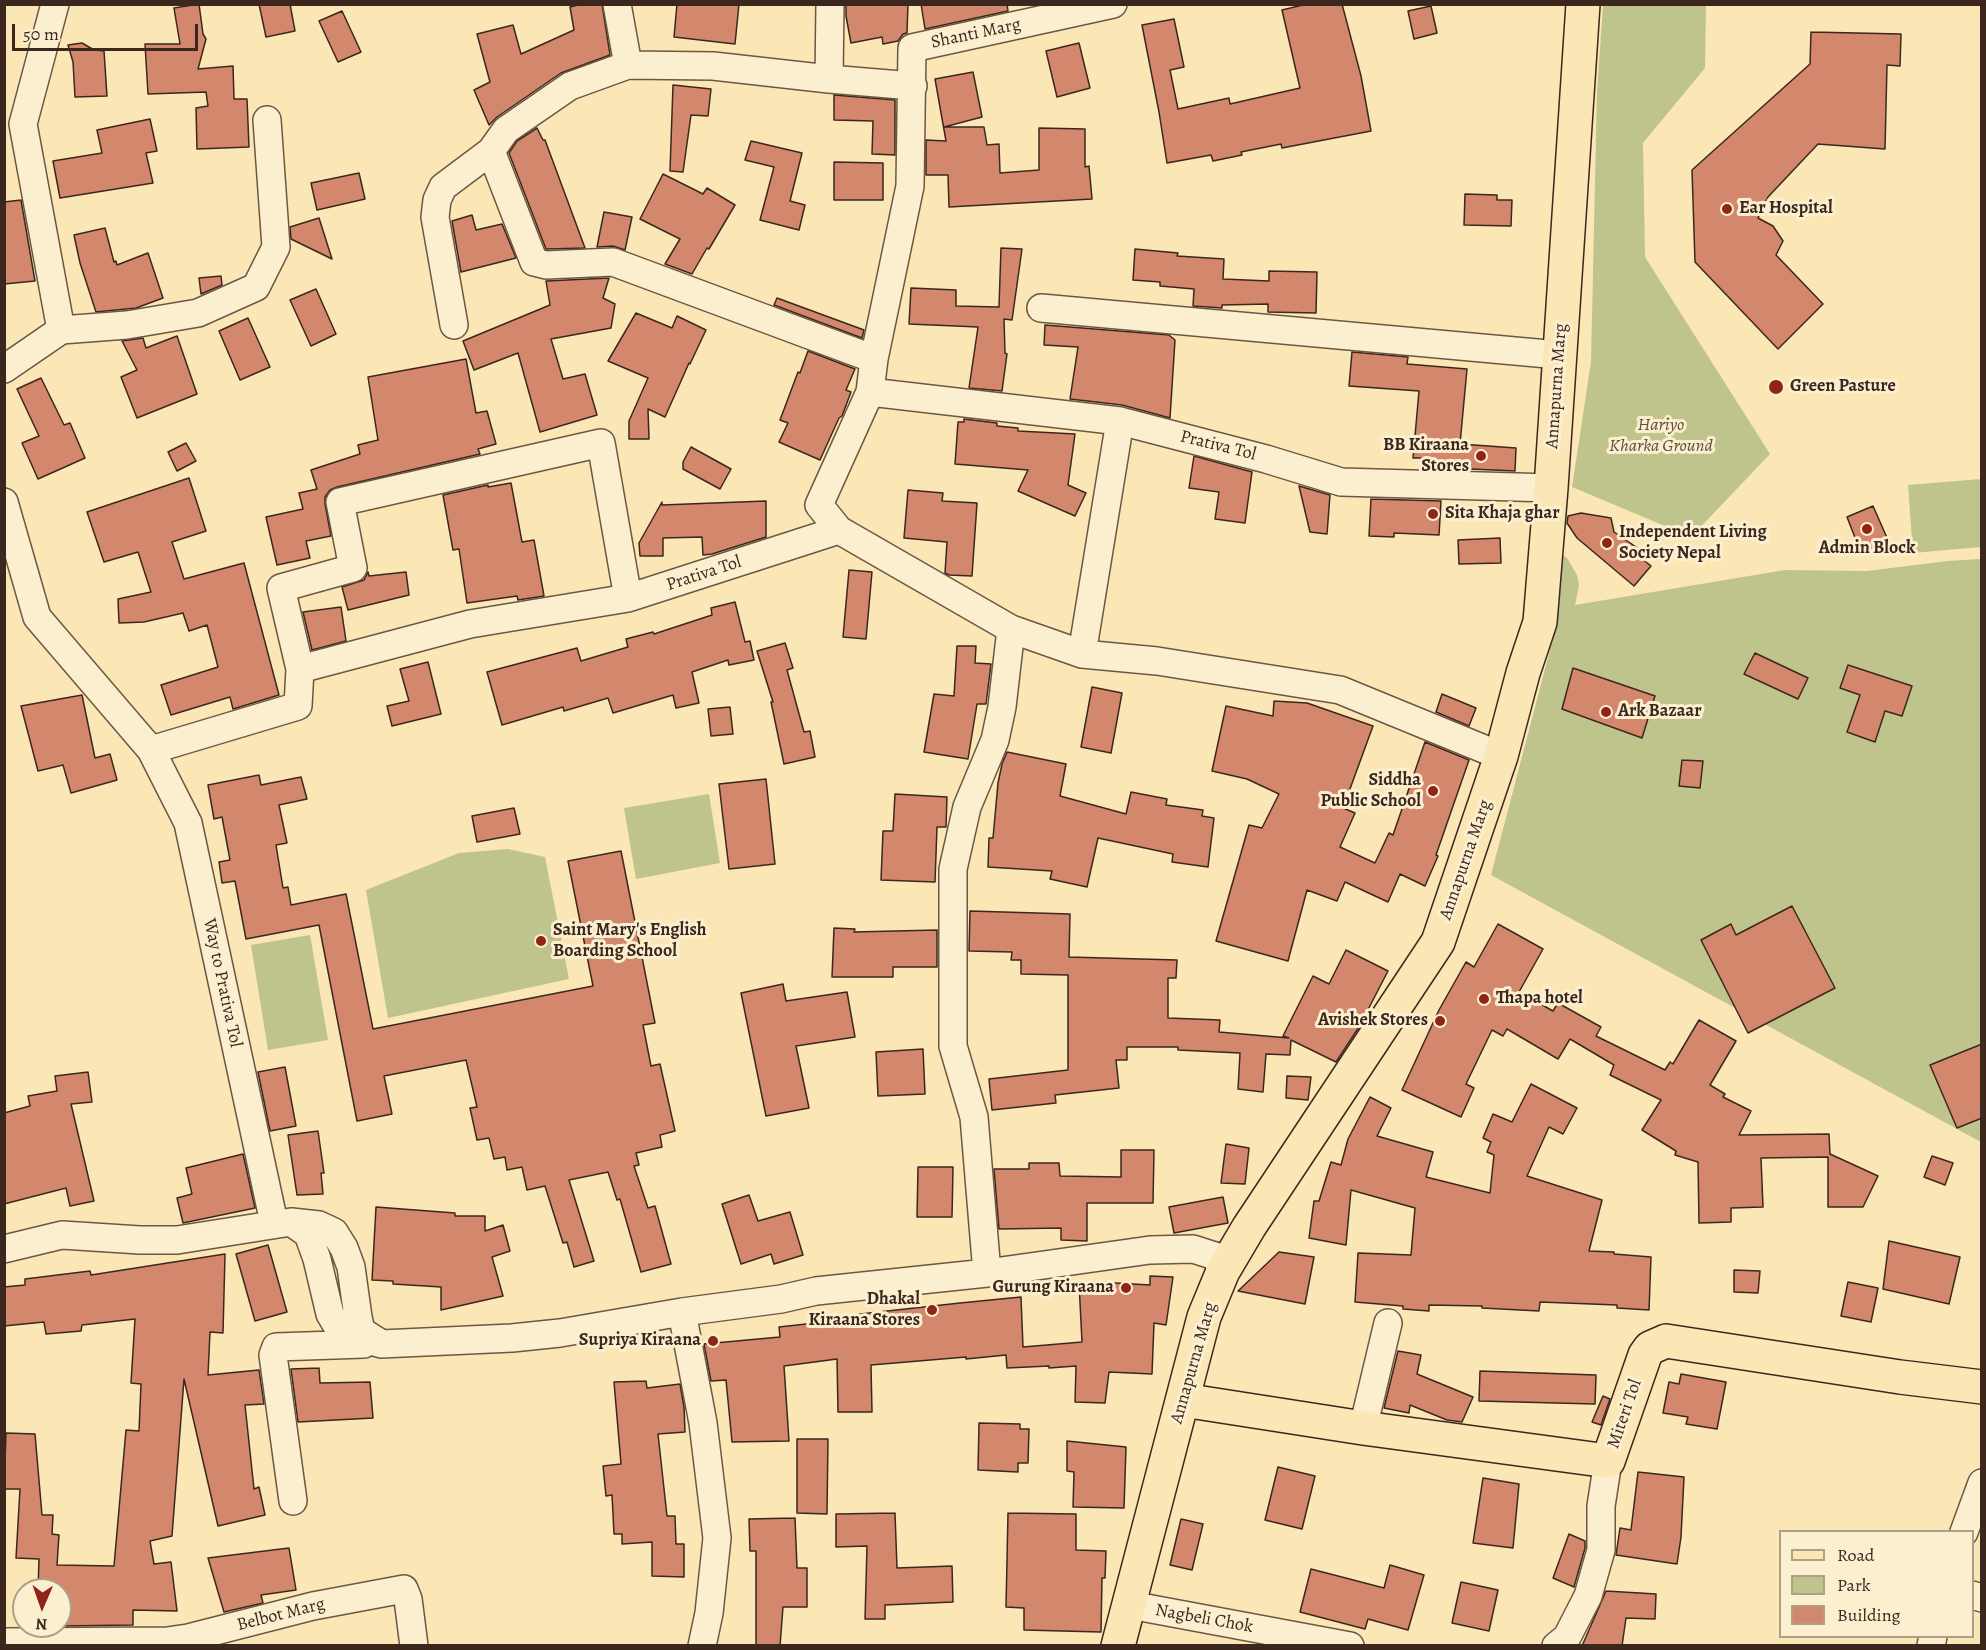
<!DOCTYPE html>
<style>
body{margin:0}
#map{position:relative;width:1986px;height:1650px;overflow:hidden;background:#fbe6b6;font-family:Alegreya,serif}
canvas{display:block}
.frame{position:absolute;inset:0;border:6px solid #3c271e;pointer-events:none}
.legend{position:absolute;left:1779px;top:1530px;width:195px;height:108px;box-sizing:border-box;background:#fcefd0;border:2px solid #af9f89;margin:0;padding:8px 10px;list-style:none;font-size:18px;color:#3c271e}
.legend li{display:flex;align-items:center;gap:12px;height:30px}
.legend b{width:30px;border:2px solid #af9f89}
.north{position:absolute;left:12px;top:1578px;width:60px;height:60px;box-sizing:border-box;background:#fcefd0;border:2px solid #af9f89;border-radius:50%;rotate:182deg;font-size:16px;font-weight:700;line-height:24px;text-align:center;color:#3c271e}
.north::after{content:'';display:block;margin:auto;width:21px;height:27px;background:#8f2418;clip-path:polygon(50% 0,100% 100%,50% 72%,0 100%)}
.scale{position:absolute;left:12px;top:24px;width:186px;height:27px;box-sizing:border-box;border:3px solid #3c271e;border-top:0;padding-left:8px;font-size:18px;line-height:21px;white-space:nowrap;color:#3c271e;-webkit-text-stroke:4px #fcefd0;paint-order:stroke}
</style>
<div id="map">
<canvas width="1986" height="1650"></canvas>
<div class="frame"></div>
<ul class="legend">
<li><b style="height:8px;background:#fbe6b6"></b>Road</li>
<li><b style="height:16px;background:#bfc48d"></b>Park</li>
<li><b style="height:16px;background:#d3876d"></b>Building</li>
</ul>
<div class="north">N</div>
<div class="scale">50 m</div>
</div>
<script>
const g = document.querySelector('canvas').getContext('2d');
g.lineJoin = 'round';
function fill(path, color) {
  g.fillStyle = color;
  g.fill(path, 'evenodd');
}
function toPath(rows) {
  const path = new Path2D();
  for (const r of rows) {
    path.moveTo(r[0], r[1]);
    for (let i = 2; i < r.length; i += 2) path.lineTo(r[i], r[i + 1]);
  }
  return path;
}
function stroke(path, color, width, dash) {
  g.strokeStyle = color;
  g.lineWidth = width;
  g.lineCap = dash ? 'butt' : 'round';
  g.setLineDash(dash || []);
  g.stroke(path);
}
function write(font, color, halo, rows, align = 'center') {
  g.font = font + ' Alegreya,serif';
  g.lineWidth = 6;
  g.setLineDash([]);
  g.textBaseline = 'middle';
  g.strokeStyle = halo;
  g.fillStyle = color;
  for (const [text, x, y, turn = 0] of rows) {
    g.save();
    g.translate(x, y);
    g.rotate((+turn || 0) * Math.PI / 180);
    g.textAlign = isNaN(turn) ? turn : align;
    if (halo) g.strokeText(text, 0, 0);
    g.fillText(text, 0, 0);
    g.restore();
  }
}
fill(toPath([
 [1603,5,1706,5,1705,68,1643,143,1645,257,1770,454,1691,537,1572,487,1591,362,1597,92],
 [1981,479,1981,547,1913,553,1908,485],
 [1559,552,1567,558,1577,575,1579,585,1575,605,1785,570,1867,571,1947,561,1981,559,1981,1142,1491,875,1557,623],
 [709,794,720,863,636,879,624,808],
 [508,849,545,857,569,979,388,1018,366,890,459,853],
 [310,935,328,1040,268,1050,251,945]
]), '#bfc48d');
const building = toPath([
 [199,4,203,34,206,39,198,69,233,66,234,99,247,99,249,147,197,149,196,108,208,106,206,92,148,94,145,44,180,44,174,8,199,4],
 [259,4,290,4,295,31,266,37,259,4],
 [582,4,602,4,610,55,561,73,497,117,489,125,474,90,490,82,477,34,513,25,521,54,574,30,570,7,582,4],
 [677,4,739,4,735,44,674,37,677,4],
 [846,4,908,4,907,33,903,34,898,41,883,44,882,37,851,43,846,16,846,4],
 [921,4,1007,4,1008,11,925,29,921,4],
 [1307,4,1342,4,1361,76,1371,131,1282,148,1281,144,1241,152,1242,155,1213,161,1211,155,1167,163,1159,112,1142,25,1174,19,1184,67,1170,70,1178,109,1229,98,1230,104,1300,88,1282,10,1307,4],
 [1431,6,1437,33,1414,39,1408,11,1431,6],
 [342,11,361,52,338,62,319,21,342,11],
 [1811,32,1901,34,1900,66,1887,65,1885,149,1818,144,1768,197,1758,218,1773,226,1783,241,1776,255,1823,304,1778,349,1695,262,1692,170,1810,64,1811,32],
 [82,43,94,50,104,51,107,96,75,97,73,62,68,45,82,43],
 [1079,43,1090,88,1057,97,1046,51,1079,43],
 [973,72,982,117,944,127,984,127,987,145,999,144,1000,173,1039,170,1039,128,1085,129,1085,167,1089,166,1092,199,949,207,948,175,926,175,926,140,946,141,935,79,973,72],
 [673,85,711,89,708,116,691,115,683,172,670,171,673,85],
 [834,95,895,100,895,155,872,154,873,121,834,120,834,95],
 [150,119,157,151,146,153,153,183,60,198,53,161,102,153,97,130,150,119],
 [537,128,543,140,545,140,585,248,546,249,509,153,517,141,537,128],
 [751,141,802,153,790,201,805,205,799,230,760,220,774,167,745,160,751,141],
 [834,162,883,163,883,200,834,200,834,162],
 [359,173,365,199,317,210,311,183,359,173],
 [663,174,703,194,707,188,735,205,709,249,707,248,692,274,665,264,680,239,640,219,663,174],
 [1465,194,1497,195,1497,200,1512,200,1511,226,1464,225,1465,194],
 [21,200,35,281,4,284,4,202,21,200],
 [604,212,632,217,625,250,613,246,597,247,604,212],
 [472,215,476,230,502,224,516,258,461,272,452,221,472,215],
 [319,218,332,259,291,239,290,227,319,218],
 [105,228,114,262,116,261,117,265,148,253,163,298,136,308,96,312,80,263,74,235,105,228],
 [1001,248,1022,249,1012,320,1004,319,1005,353,1007,354,1002,391,969,388,978,327,909,324,911,288,956,290,956,306,999,307,1001,248],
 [1135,249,1178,253,1177,256,1224,259,1223,279,1269,281,1269,271,1317,272,1316,313,1268,312,1268,304,1222,305,1222,308,1193,306,1194,289,1160,286,1160,282,1133,280,1135,249],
 [221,276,222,285,201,294,199,278,221,276],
 [609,278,603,298,615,304,611,328,551,339,563,379,585,374,597,415,540,432,518,353,474,370,463,341,550,305,546,281,609,278],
 [316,289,336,334,311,346,290,300,316,289],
 [777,298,864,330,862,338,774,305,777,298],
 [636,313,672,328,677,316,706,330,690,364,689,363,665,417,648,409,649,439,629,439,629,421,648,378,608,361,636,313],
 [248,318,270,367,240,380,219,331,248,318],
 [1045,325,1169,335,1175,340,1170,418,1122,405,1070,399,1078,347,1044,345,1045,325],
 [177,336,197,394,137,418,121,377,137,370,122,341,143,338,146,348,177,336],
 [808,351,855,369,846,390,851,392,842,416,839,418,820,460,779,442,788,423,780,420,798,372,800,373,808,351],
 [1352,352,1408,357,1407,364,1467,369,1460,444,1516,448,1515,471,1427,467,1428,458,1413,458,1419,391,1349,386,1352,352],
 [466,359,476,413,487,411,496,444,478,449,480,454,337,487,330,490,325,497,325,504,331,536,306,541,310,558,277,565,266,517,303,509,299,493,317,489,311,470,360,454,358,445,378,440,368,377,466,359],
 [41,378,64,425,70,423,85,458,38,479,22,443,39,436,17,389,41,378],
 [964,419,997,423,997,426,1018,428,1018,431,1075,434,1068,485,1086,493,1075,516,1018,491,1028,470,955,464,958,422,964,422,964,419],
 [186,443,196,461,177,471,168,452,186,443],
 [691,447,731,469,720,489,683,469,683,462,691,447],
 [1194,456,1252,472,1245,523,1215,519,1219,492,1189,488,1194,456],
 [189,478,206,531,172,542,184,579,244,563,279,695,233,709,230,697,171,715,161,685,218,667,207,625,189,631,183,613,144,622,119,623,118,599,151,592,138,552,104,562,87,512,189,478],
 [511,483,522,542,534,540,544,596,518,600,517,596,467,603,459,549,453,550,443,495,488,485,488,487,511,483],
 [1299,486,1330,495,1327,534,1310,532,1299,486],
 [908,490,943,493,942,501,977,503,972,576,949,575,945,573,947,542,904,538,908,490],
 [1371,499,1441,501,1439,535,1394,533,1394,537,1369,536,1371,499],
 [766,501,766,537,712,554,703,555,702,537,663,538,663,556,640,556,639,543,662,502,662,505,766,501],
 [1873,506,1888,540,1861,553,1847,517,1873,506],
 [1581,513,1611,518,1614,532,1639,549,1635,553,1651,566,1634,586,1577,538,1567,523,1568,516,1581,513],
 [1500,538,1501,563,1459,564,1458,540,1500,538],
 [849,570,872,572,866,639,843,637,849,570],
 [368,572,369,576,406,572,409,595,348,610,342,587,364,580,368,572],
 [735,602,745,642,750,641,754,660,729,665,728,660,692,672,699,703,676,708,673,695,613,713,608,698,564,711,563,707,502,725,487,672,577,648,581,661,628,647,626,639,653,632,654,634,712,615,711,608,735,602],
 [341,607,346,641,312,650,303,612,341,607],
 [785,643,793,668,787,670,804,732,810,731,815,757,784,764,771,702,773,702,757,651,785,643],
 [957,646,976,646,975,663,991,664,986,704,977,704,968,759,924,752,934,694,954,696,957,646],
 [1755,653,1808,678,1798,699,1744,674,1755,653],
 [428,662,441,714,392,726,387,706,409,701,400,669,428,662],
 [1848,665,1912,686,1902,716,1885,711,1875,742,1847,732,1860,695,1840,688,1848,665],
 [1573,668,1655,696,1642,738,1562,709,1573,668],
 [1092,687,1122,693,1111,753,1081,747,1092,687],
 [1442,694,1476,708,1469,726,1436,712,1442,694],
 [82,695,95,758,110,754,117,780,71,793,63,765,38,771,21,706,82,695],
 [1274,701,1307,703,1373,726,1343,808,1355,813,1340,847,1375,863,1389,833,1393,835,1425,742,1469,760,1436,855,1438,856,1425,886,1400,874,1388,902,1345,882,1337,901,1307,890,1288,961,1216,941,1249,825,1262,828,1279,794,1247,779,1212,771,1226,706,1273,716,1274,701],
 [730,707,733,734,711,736,708,709,730,707],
 [1007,752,1066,764,1060,796,1126,814,1131,792,1167,799,1166,805,1203,810,1202,816,1214,818,1208,867,1172,862,1173,854,1098,838,1087,887,1050,879,1052,871,988,867,989,838,993,838,998,783,1002,764,1007,752],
 [1682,760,1703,761,1700,788,1679,786,1682,760],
 [259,775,261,785,301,777,307,799,279,805,287,843,276,845,283,888,288,887,291,905,346,894,373,1029,593,986,568,861,621,851,655,1023,643,1025,651,1066,660,1064,675,1131,660,1135,662,1147,636,1153,639,1165,634,1166,648,1208,655,1206,671,1264,641,1272,620,1199,617,1200,608,1172,569,1180,594,1261,574,1267,567,1242,563,1243,545,1186,527,1190,522,1167,507,1170,505,1157,494,1159,489,1138,477,1140,470,1108,477,1107,466,1060,384,1076,392,1114,357,1121,319,925,246,939,235,881,222,883,219,862,230,860,222,817,214,819,208,785,259,775],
 [766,779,775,864,729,869,719,784,766,779],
 [895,794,947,797,946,827,937,827,935,882,881,880,883,831,893,831,895,794],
 [514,808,520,834,477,842,472,816,514,808],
 [1792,906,1835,988,1748,1033,1701,940,1731,924,1736,935,1792,906],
 [970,911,1070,914,1069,957,1177,960,1176,978,1168,978,1168,1018,1220,1020,1219,1032,1289,1038,1283,1036,1313,976,1329,984,1346,950,1388,971,1359,1027,1336,1062,1291,1040,1290,1055,1266,1054,1263,1092,1238,1089,1240,1053,1178,1050,1178,1047,1127,1047,1127,1060,1116,1060,1119,1088,1055,1095,1056,1103,992,1110,989,1079,1068,1070,1068,975,1021,974,1021,960,1011,960,1012,952,969,951,970,911],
 [1498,924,1543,949,1519,992,1553,1011,1558,1003,1601,1027,1596,1036,1665,1070,1670,1062,1673,1064,1699,1020,1736,1041,1710,1085,1725,1094,1723,1097,1751,1111,1739,1135,1829,1134,1830,1154,1878,1176,1863,1207,1828,1207,1828,1157,1761,1158,1763,1207,1731,1208,1731,1222,1699,1223,1698,1162,1675,1155,1676,1151,1642,1130,1661,1100,1610,1075,1614,1065,1570,1039,1558,1059,1507,1029,1503,1036,1492,1030,1466,1084,1474,1088,1461,1117,1402,1090,1439,1010,1466,962,1474,967,1498,924],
 [834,928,855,929,854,932,937,930,937,967,893,967,893,977,832,977,834,928],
 [783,984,786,1001,847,992,855,1037,796,1046,809,1108,766,1116,741,993,783,984],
 [1982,1044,1982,1118,1957,1128,1930,1065,1982,1044],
 [923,1049,925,1094,878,1096,876,1052,923,1049],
 [285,1067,296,1126,270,1131,258,1072,285,1067],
 [88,1072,92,1102,71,1104,94,1201,70,1206,66,1188,4,1204,4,1113,30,1106,28,1096,57,1091,55,1076,88,1072],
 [1287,1076,1311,1077,1308,1100,1286,1098,1287,1076],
 [1531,1084,1577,1108,1563,1134,1549,1127,1527,1176,1602,1200,1589,1251,1614,1252,1614,1254,1651,1257,1649,1310,1617,1308,1617,1305,1540,1302,1539,1311,1482,1308,1482,1306,1429,1305,1429,1311,1403,1309,1403,1306,1355,1302,1358,1253,1411,1255,1415,1208,1351,1190,1346,1245,1309,1238,1314,1201,1319,1201,1331,1162,1341,1165,1348,1139,1370,1097,1391,1108,1377,1136,1433,1152,1426,1177,1490,1193,1494,1155,1487,1152,1491,1142,1483,1138,1493,1114,1512,1122,1531,1084],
 [318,1131,324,1173,321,1173,323,1194,297,1195,288,1135,318,1131],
 [1226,1144,1249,1148,1245,1184,1221,1183,1226,1144],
 [1121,1150,1154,1150,1153,1203,1087,1203,1087,1241,1061,1240,1061,1228,999,1229,994,1169,1029,1169,1029,1163,1059,1163,1060,1176,1121,1177,1121,1150],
 [243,1154,255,1208,183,1223,177,1198,192,1194,186,1168,243,1154],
 [1932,1156,1953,1163,1945,1185,1924,1177,1932,1156],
 [918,1167,953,1167,952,1217,917,1217,918,1167],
 [749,1195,758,1221,790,1212,803,1255,774,1264,771,1254,741,1264,722,1204,749,1195],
 [1223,1197,1228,1223,1174,1233,1169,1207,1223,1197],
 [376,1207,455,1213,455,1216,485,1216,485,1231,503,1225,510,1251,492,1257,503,1296,441,1310,441,1287,393,1284,393,1281,372,1280,376,1207],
 [1889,1241,1960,1257,1949,1304,1883,1289,1889,1241],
 [268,1245,287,1312,255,1321,236,1254,268,1245],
 [1279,1252,1314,1257,1305,1304,1238,1291,1279,1252],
 [225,1254,223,1333,210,1332,208,1375,259,1370,264,1404,245,1405,254,1489,259,1487,265,1515,218,1526,184,1379,172,1536,150,1541,154,1564,171,1562,177,1611,133,1610,133,1625,60,1626,60,1590,38,1590,39,1559,16,1558,20,1489,4,1489,6,1433,35,1434,42,1515,53,1515,52,1534,59,1535,57,1565,114,1566,126,1430,139,1431,141,1384,131,1383,135,1319,82,1325,81,1331,46,1334,44,1322,4,1326,4,1287,25,1285,25,1279,90,1271,91,1275,225,1254],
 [1734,1270,1760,1271,1758,1293,1734,1292,1734,1270],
 [1150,1276,1173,1277,1166,1325,1154,1323,1152,1374,1109,1372,1105,1403,1075,1402,1076,1366,1049,1368,1049,1366,1007,1368,1006,1355,966,1359,966,1357,871,1365,872,1412,838,1412,837,1359,784,1366,789,1441,732,1442,726,1380,711,1381,704,1344,780,1337,779,1327,815,1323,815,1319,960,1303,1021,1297,1023,1347,1082,1342,1079,1283,1098,1282,1150,1285,1150,1276],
 [1848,1282,1878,1288,1871,1322,1841,1316,1848,1282],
 [1398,1351,1421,1355,1417,1374,1473,1397,1462,1422,1447,1420,1410,1405,1409,1413,1384,1408,1398,1351],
 [319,1368,320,1383,370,1382,373,1418,298,1422,291,1369,319,1368],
 [1480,1371,1596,1375,1595,1404,1479,1401,1480,1371],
 [1681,1374,1726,1382,1717,1429,1686,1424,1688,1417,1663,1413,1669,1382,1679,1384,1681,1374],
 [646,1381,647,1388,680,1384,684,1407,685,1432,658,1434,667,1516,675,1516,676,1544,684,1544,684,1577,652,1576,652,1542,622,1544,622,1534,614,1534,612,1495,606,1496,603,1466,621,1464,614,1382,646,1381],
 [1603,1396,1610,1399,1601,1425,1592,1422,1603,1396],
 [979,1423,1020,1424,1020,1429,1029,1429,1028,1463,1018,1463,1018,1472,978,1470,979,1423],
 [797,1439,828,1439,827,1514,797,1513,797,1439],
 [1067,1441,1126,1447,1124,1508,1073,1507,1074,1472,1067,1471,1067,1441],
 [1278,1467,1315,1476,1302,1529,1265,1520,1278,1467],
 [1638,1472,1684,1477,1681,1537,1677,1564,1616,1555,1620,1528,1631,1530,1638,1472],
 [1483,1478,1519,1484,1513,1548,1473,1543,1483,1478],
 [895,1513,897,1568,952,1566,953,1602,885,1605,885,1619,865,1619,867,1546,836,1547,836,1514,895,1513],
 [1008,1513,1076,1514,1076,1550,1106,1551,1105,1578,1102,1578,1101,1632,1024,1630,1024,1608,1006,1607,1008,1513],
 [795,1518,797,1568,807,1568,807,1607,783,1607,780,1646,756,1646,756,1551,750,1551,749,1519,795,1518],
 [1181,1519,1203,1524,1192,1570,1170,1565,1181,1519],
 [1569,1534,1585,1541,1585,1548,1574,1587,1553,1578,1569,1534],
 [289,1548,296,1590,261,1595,263,1603,224,1612,208,1558,289,1548],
 [1390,1565,1424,1575,1408,1630,1368,1619,1365,1629,1300,1612,1311,1569,1384,1588,1390,1565],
 [1461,1582,1498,1590,1489,1631,1452,1623,1461,1582],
 [1606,1591,1656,1594,1655,1619,1626,1618,1622,1646,1582,1646,1606,1591]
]);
fill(building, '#d3876d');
stroke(building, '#3c271e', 1.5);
const minor = toPath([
 [617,4,628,65],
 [829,79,830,4],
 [491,151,534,262,546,265,613,262,874,359],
 [1041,308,1559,355],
 [454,325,435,217,437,200,443,187,491,151,506,130,570,86,628,65,713,66,829,79,913,86],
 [61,330,127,325,198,313,256,287,276,247,267,120],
 [4,369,61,330,23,124,55,4],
 [870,392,874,359,910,186,912,48,1113,4],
 [4,502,37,617,151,750,188,823,274,1223],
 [839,530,819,505,870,392,1120,421],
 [1082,654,1120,421,1266,459,1341,482,1551,488],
 [300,669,470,624,628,598,839,530,1011,629,1082,654,1157,661,1340,690,1501,756],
 [151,750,298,706,300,669,281,588,353,568,340,502,601,443,628,598],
 [291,1222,319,1225,334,1232,344,1248,351,1267,358,1317,361,1331,380,1343],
 [4,1249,62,1235,140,1240,177,1240,291,1222,308,1234,317,1259,330,1314,340,1331,381,1344,512,1338,560,1333,682,1312,781,1299,816,1291,987,1273,1150,1250,1193,1249,1215,1256,1223,1271],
 [987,1273,974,1117,953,1046,953,869,967,807,995,740,1002,707,1011,629],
 [682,1312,703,1423,717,1538,709,1613,702,1646],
 [1363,1428,1388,1323],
 [293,1501,273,1355,276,1347,364,1344],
 [1964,1532,1982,1483],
 [1972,1595,1982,1598],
 [1130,1605,1350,1646],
 [4,1642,167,1641,188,1638,313,1606,404,1589,408,1599,414,1646],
 [1556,1646,1567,1637,1588,1596,1601,1550,1601,1506,1608,1461],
 [1931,1646,1933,1636]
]);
const major = toPath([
 [1183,1400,1363,1428,1608,1461,1645,1355,1650,1348,1666,1341,1900,1377,1982,1387],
 [1118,1646,1204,1317,1223,1271,1249,1227,1438,942,1501,756,1523,673,1540,622,1551,488,1583,4]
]);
stroke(minor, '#6c5744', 30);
stroke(major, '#3c271e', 36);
stroke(minor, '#fcefd0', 27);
stroke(major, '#fbe6b6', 33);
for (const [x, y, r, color] of [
 [1727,209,6,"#8f2418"],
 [1776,387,8,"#8f2418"],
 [1481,456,6,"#8f2418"],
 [1433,514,6,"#8f2418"],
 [1867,529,6,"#8f2418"],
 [1607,543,6,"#8f2418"],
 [1606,712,6,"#8f2418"],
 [1433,791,6,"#8f2418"],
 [541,941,6,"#8f2418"],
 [1484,999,6,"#8f2418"],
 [1440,1021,6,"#8f2418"],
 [1126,1288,6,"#8f2418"],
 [932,1310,6,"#8f2418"],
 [713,1341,6,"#8f2418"]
]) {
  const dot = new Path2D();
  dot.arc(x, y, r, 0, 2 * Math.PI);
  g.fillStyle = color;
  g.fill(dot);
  stroke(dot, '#fcefd0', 2);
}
write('18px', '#3c271e', '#fcefd0', [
 ["Shanti Marg",976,34,-12],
 ["Annapurna Marg",1557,386,-86],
 ["Prativa Tol",1218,446,14],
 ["Prativa Tol",704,574,-18],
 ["Annapurna Marg",1466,860,-71],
 ["Way to Prativa Tol",222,983,78],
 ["Annapurna Marg",1194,1363,-74],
 ["Miteri Tol",1625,1414,-71],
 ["Belbot Marg",281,1615,-14],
 ["Nagbeli Chok",1204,1619,10]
]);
write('bold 18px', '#3c271e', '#fcefd0', [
 ["Ear Hospital",1739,209],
 ["Green Pasture",1790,387],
 ["BB Kiraana",1469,446,"right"],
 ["Stores",1469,467,"right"],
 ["Sita Khaja ghar",1445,514],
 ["Independent Living",1619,533],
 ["Society Nepal",1619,554],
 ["Admin Block",1867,549,"center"],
 ["Ark Bazaar",1618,712],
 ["Siddha",1421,781,"right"],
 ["Public School",1421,802,"right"],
 ["Saint Mary's English",553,931],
 ["Boarding School",553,952],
 ["Thapa hotel",1496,999],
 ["Avishek Stores",1428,1021,"right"],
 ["Gurung Kiraana",1114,1288,"right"],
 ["Dhakal",920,1300,"right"],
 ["Kiraana Stores",920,1321,"right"],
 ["Supriya Kiraana",701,1341,"right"]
], 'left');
write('italic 18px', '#5d4e3a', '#fcefd0', [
 ["Hariyo",1661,426],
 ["Kharka Ground",1661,447]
]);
</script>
